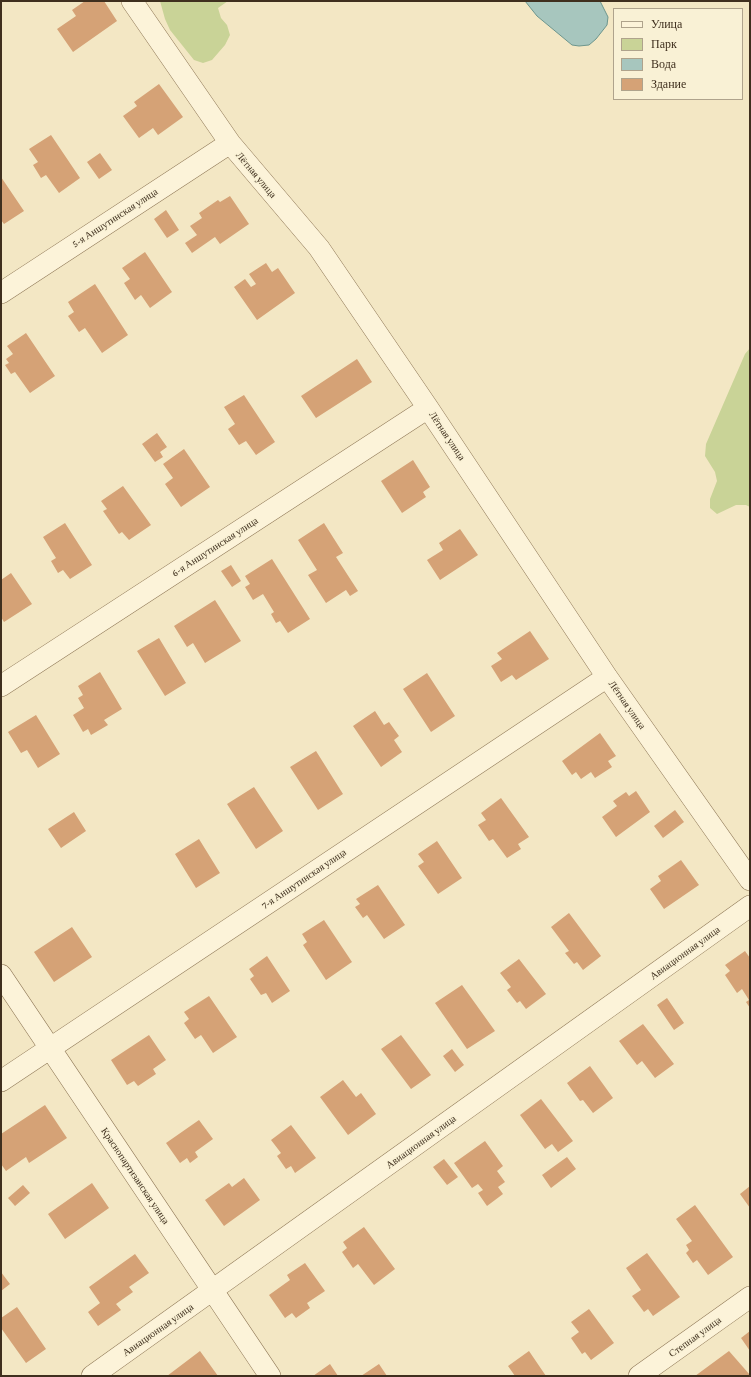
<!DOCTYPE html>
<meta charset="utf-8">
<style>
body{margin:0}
#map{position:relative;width:751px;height:1377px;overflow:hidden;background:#f3e7c4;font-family:"Crimson Pro",serif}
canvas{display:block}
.frame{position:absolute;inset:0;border:2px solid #3f2f1e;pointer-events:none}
.legend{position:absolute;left:613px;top:8px;width:130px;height:92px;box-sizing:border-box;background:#f9f1d5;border:1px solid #afa38c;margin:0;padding:5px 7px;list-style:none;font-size:12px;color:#3f2f1e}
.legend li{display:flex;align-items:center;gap:8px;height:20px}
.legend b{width:20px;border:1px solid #afa38c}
</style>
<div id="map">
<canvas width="751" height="1377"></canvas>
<div class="frame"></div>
<ul class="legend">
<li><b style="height:5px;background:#fcf3d9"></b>Улица</li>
<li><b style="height:11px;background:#c9d397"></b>Парк</li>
<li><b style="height:11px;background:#a7c6be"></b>Вода</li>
<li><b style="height:11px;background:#d5a276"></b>Здание</li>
</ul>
</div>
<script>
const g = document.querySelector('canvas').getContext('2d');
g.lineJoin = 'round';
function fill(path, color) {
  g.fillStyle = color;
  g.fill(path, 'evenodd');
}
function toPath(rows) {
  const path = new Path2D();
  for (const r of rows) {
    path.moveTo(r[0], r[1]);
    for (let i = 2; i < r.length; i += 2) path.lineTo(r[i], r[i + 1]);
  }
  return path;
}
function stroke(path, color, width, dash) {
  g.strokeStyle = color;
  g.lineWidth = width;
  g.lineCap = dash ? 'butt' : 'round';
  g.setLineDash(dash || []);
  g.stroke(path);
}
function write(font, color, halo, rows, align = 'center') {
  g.font = font + ' "Crimson Pro",serif';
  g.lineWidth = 3;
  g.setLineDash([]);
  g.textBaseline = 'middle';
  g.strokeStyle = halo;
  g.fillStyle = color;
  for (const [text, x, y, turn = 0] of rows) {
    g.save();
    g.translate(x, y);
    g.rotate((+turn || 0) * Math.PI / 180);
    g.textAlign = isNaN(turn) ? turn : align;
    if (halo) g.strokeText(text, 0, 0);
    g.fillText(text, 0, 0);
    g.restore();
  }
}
fill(toPath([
 [160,1,228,1,218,8,221,18,227,25,230,35,225,45,212,60,203,63,194,60,170,30,165,19],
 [750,348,750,507,746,505,736,505,717,514,710,508,710,499,717,481,715,472,705,456,706,444,745,354]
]), '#c9d397');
const water = toPath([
 [525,1,600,1,608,17,607,25,596,39,589,45,579,46,572,45,537,16,525,1]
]);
fill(water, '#a7c6be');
stroke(water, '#6c958d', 1);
fill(toPath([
 [85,1,104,1,117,21,73,52,57,29,76,16,72,10],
 [159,84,183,117,158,135,153,128,139,138,123,116,137,106,134,102],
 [51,135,80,178,59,193,46,175,41,178,33,165,38,162,29,149],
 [100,153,112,170,99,179,87,162],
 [1,177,24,211,4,224,1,220],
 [230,196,249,224,220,244,215,237,192,253,185,243,197,235,190,226,202,218,199,213,218,200,220,202],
 [166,210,179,230,167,238,154,219],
 [145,252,172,292,150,308,141,295,135,300,124,283,130,279,122,268],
 [266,263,272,272,278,268,295,293,257,320,234,287,245,279,251,287,256,284,249,274],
 [95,284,128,335,102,353,85,328,79,332,68,316,74,312,68,302],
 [26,333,55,376,30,393,15,372,11,374,5,365,9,363,6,359,13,354,7,346],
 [357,359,372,382,316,418,301,396],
 [244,395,275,442,256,455,246,441,239,445,228,429,235,424,224,407],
 [157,433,167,447,160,452,163,457,155,462,142,444],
 [184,449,210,487,181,507,165,484,173,478,163,464],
 [413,460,430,487,423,492,426,497,402,513,381,481],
 [123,486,151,525,129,540,122,532,119,534,103,511,107,509,101,501],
 [65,523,92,565,70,579,63,570,58,573,51,561,56,558,43,537],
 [324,523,343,553,336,557,358,591,350,596,346,590,326,603,308,575,317,570,298,540],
 [460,529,478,555,440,580,427,560,443,550,439,543],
 [272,559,310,619,288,633,280,621,276,623,271,614,274,612,263,594,253,600,245,587,250,584,245,576],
 [231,565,241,581,232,587,221,571],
 [11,573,32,604,4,622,1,617,1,580],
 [215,600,241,641,205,663,193,643,187,647,174,626],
 [530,631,549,659,516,680,512,675,501,682,491,666,502,659,497,653],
 [159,638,186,683,165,696,137,651],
 [100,672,122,709,104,720,108,725,91,735,88,729,83,732,73,715,84,708,78,698,83,695,78,686],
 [427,673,455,716,431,732,403,689],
 [375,711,384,725,389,722,399,736,394,740,402,752,381,767,353,726],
 [36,715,60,754,38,768,27,750,21,753,8,732],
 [600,733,616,756,608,761,612,767,595,778,591,772,581,779,576,772,572,775,562,761],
 [316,751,343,794,318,810,290,767],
 [254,787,283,831,256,849,227,804],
 [636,791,650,812,616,837,602,817,617,806,613,801,626,792,629,796],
 [501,798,529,837,518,844,521,849,507,858,493,839,489,841,478,825,486,820,481,813],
 [675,810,684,822,663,838,654,826],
 [74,812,86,831,61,848,48,829],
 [199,839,220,873,196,888,175,854],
 [437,841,462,878,438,894,418,866,424,862,418,854],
 [681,860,699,885,664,909,650,889,661,881,658,876],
 [378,885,405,925,384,939,367,915,363,918,355,907,360,904,356,899],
 [569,913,601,956,583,970,577,962,574,964,565,953,569,951,551,927],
 [324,920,352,962,326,980,303,945,307,942,302,934],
 [72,927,92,957,54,982,34,952],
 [745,951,750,958,750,1008,746,1002,749,1000,742,989,737,993,725,975,730,971,725,965],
 [267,956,290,991,272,1003,266,993,261,995,250,979,254,976,249,969],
 [519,959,546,994,526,1009,520,1001,517,1003,507,990,511,987,500,973],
 [462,985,495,1031,467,1049,435,1003],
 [209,996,237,1037,213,1053,201,1035,195,1039,184,1023,189,1019,184,1012],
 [667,998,684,1023,674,1030,657,1005],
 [643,1024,674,1064,655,1078,642,1061,637,1065,619,1041],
 [149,1035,166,1060,153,1069,156,1074,138,1086,134,1081,127,1085,111,1060],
 [401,1035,431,1075,411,1089,381,1049],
 [452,1049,464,1065,455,1072,443,1056],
 [590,1066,613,1098,593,1113,583,1100,580,1101,567,1083],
 [343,1080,356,1097,361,1093,376,1114,348,1135,320,1097],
 [541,1099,573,1141,558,1152,552,1144,545,1149,520,1115],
 [45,1105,67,1138,29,1163,26,1157,6,1171,1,1164,1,1134],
 [199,1120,213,1139,195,1152,198,1157,190,1163,187,1158,180,1163,166,1143],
 [291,1125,316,1158,295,1173,291,1166,286,1169,277,1156,281,1153,271,1140],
 [485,1141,503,1166,497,1171,505,1182,498,1187,503,1194,487,1206,478,1193,483,1190,478,1184,472,1188,454,1163],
 [567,1157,576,1169,551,1188,542,1175],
 [444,1159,458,1177,447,1185,433,1167],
 [244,1178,260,1200,224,1226,205,1200,229,1183,232,1187],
 [92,1183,109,1208,65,1239,48,1214],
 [23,1185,30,1193,15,1206,8,1198],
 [750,1186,750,1208,740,1194],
 [695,1205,733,1257,708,1275,697,1260,693,1263,686,1253,689,1250,686,1245,692,1241,676,1219],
 [364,1227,395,1269,374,1285,358,1264,353,1268,342,1252,347,1248,343,1242],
 [647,1253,680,1297,653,1316,648,1309,644,1312,632,1296,641,1290,626,1268],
 [135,1254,149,1273,129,1287,133,1292,116,1304,121,1310,98,1326,88,1312,100,1303,89,1287],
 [305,1263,325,1291,307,1303,310,1308,296,1318,292,1313,285,1318,269,1295,290,1280,287,1275],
 [1,1272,10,1284,1,1291],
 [17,1307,46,1349,26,1363,1,1328,1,1318],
 [589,1309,614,1343,591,1360,585,1352,582,1354,571,1338,579,1332,571,1322],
 [750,1331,750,1351,741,1338],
 [200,1351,218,1376,167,1376],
 [529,1351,546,1376,515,1376,508,1366],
 [729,1351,750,1375,695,1376],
 [330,1364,338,1376,313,1376],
 [379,1364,387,1376,361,1376]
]), '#d5a276');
const minor = toPath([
 [132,1,230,143,319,248,428,408,607,677,750,880],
 [1,293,230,143],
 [1,686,428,408],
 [1,975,270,1376],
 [1,1081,607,677],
 [92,1376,750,906],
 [639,1376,750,1297]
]);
stroke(minor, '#907958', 22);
stroke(minor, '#fcf3d9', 21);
write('10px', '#3f2f1e', '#f9f1d5', [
 ["Лётная улица",256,175,50],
 ["5-я Аншутинская улица",115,218,-33],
 ["Лётная улица",447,436,56],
 ["6-я Аншутинская улица",215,547,-33],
 ["Лётная улица",627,705,55],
 ["7-я Аншутинская улица",304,879,-34],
 ["Авиационная улица",685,953,-36],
 ["Авиационная улица",421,1142,-36],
 ["Краснопартизанская улица",135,1176,56],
 ["Авиационная улица",158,1330,-35],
 ["Степная улица",695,1337,-36]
]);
</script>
